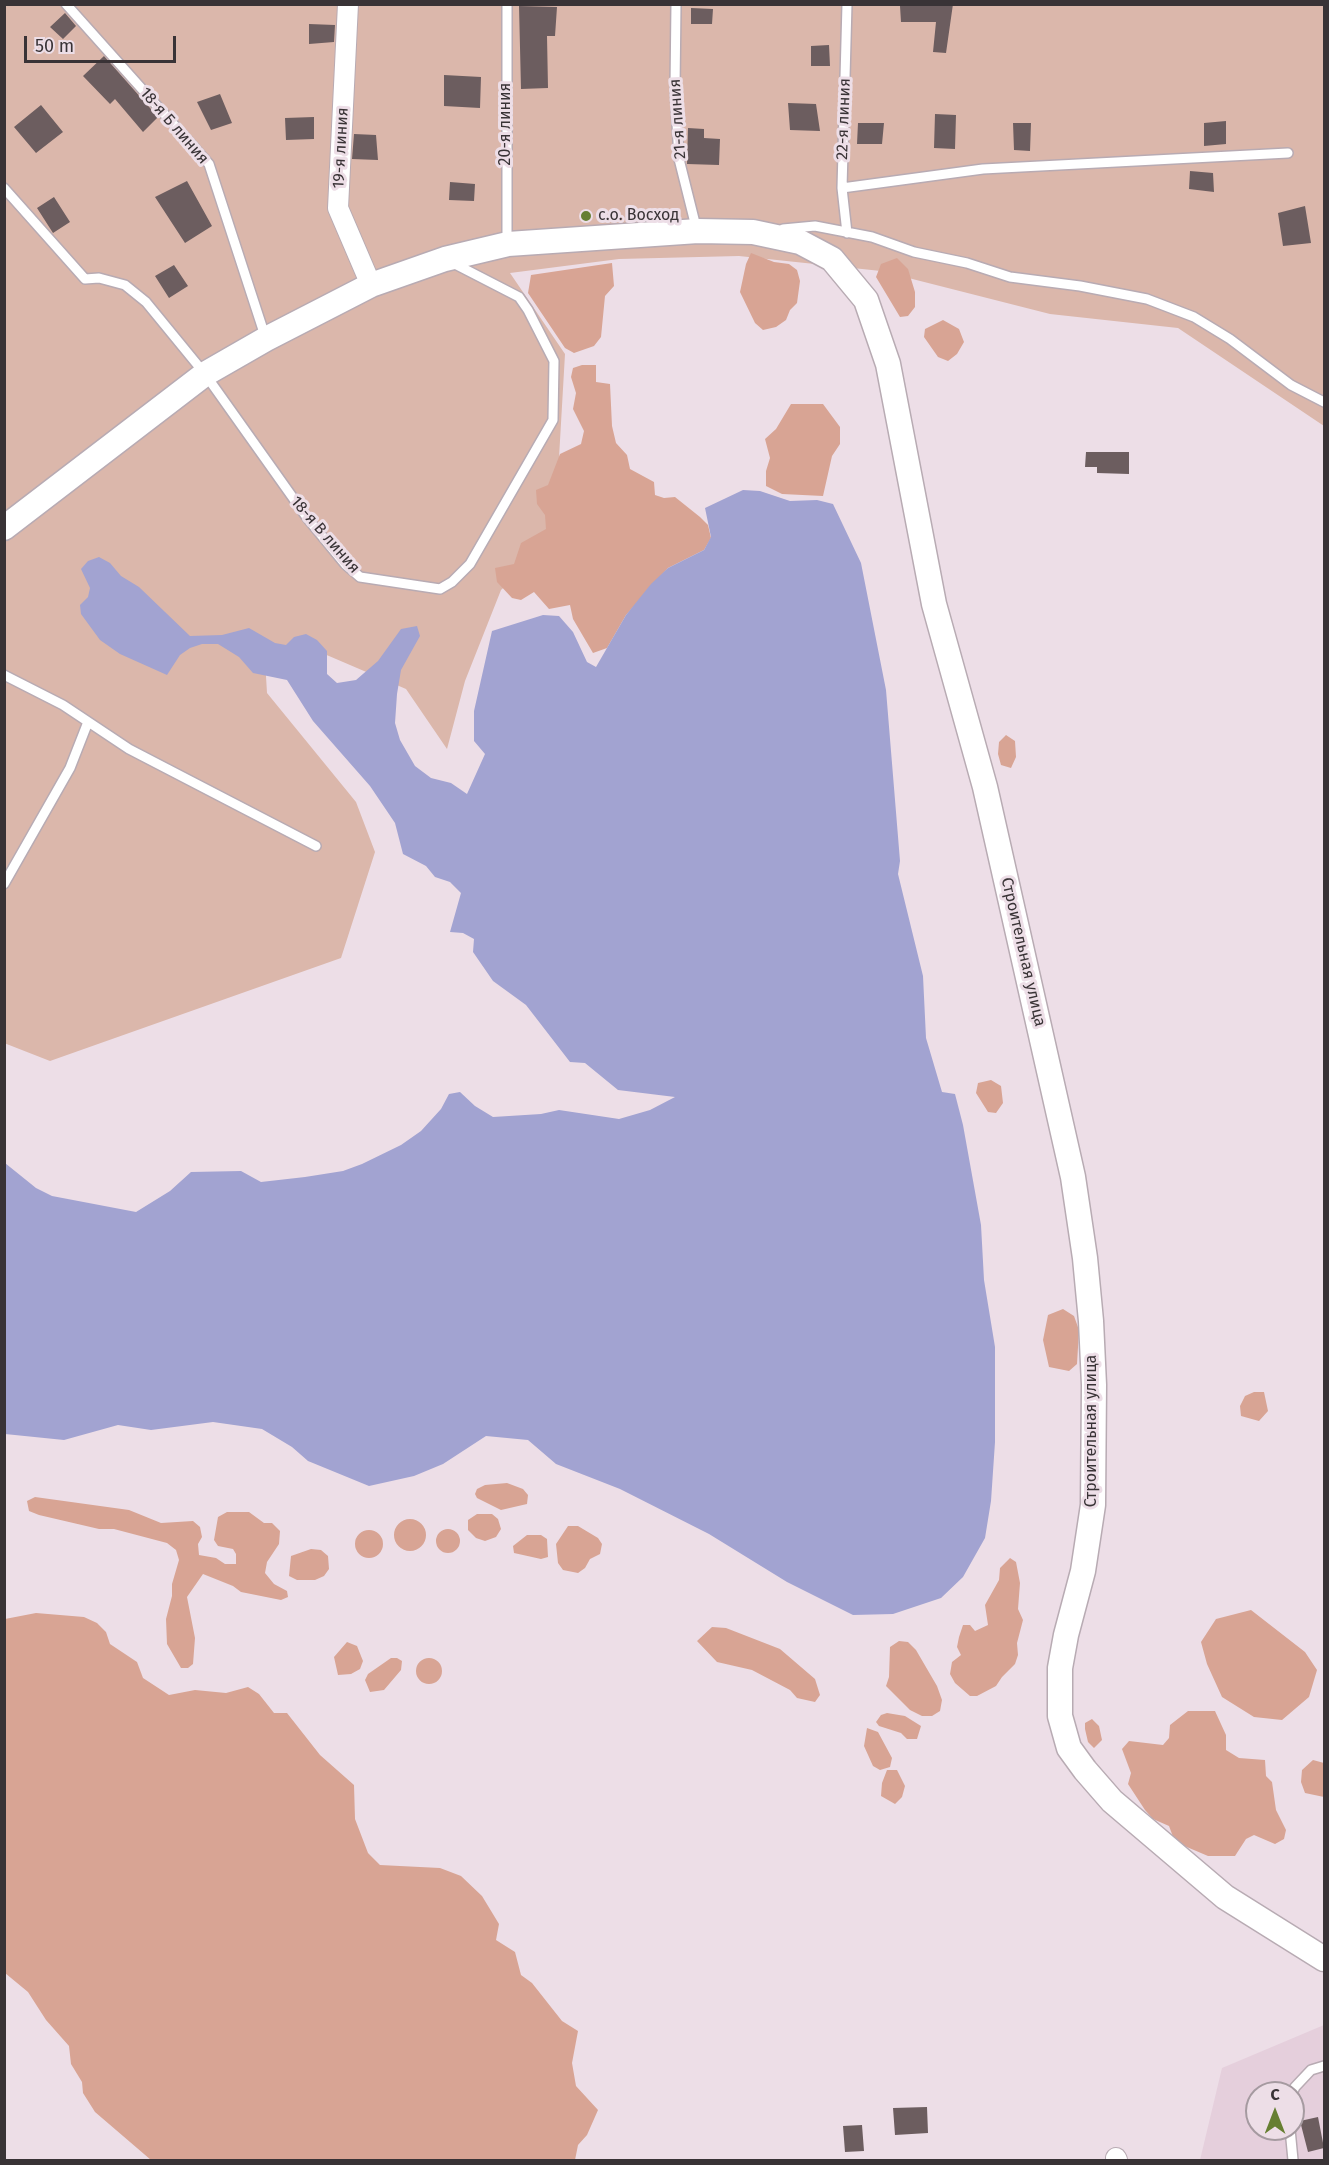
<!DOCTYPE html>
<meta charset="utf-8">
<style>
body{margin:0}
#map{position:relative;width:1329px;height:2165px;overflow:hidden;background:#eddee7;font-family:"Fira Sans",sans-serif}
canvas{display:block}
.frame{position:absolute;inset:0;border:6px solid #393336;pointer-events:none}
.north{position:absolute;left:1245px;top:2081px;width:60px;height:60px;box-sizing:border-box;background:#eddee7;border:2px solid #a59aa0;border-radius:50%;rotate:0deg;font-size:16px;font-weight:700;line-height:24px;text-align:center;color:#393336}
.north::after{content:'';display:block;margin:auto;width:21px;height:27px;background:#667f32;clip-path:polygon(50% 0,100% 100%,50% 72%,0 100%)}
.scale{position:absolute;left:24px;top:36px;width:152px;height:27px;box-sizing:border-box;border:3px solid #393336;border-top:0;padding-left:8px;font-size:18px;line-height:21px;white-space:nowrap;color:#393336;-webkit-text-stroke:4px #eddee7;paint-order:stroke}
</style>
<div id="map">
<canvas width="1329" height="2165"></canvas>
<div class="frame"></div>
<div class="north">С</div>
<div class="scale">50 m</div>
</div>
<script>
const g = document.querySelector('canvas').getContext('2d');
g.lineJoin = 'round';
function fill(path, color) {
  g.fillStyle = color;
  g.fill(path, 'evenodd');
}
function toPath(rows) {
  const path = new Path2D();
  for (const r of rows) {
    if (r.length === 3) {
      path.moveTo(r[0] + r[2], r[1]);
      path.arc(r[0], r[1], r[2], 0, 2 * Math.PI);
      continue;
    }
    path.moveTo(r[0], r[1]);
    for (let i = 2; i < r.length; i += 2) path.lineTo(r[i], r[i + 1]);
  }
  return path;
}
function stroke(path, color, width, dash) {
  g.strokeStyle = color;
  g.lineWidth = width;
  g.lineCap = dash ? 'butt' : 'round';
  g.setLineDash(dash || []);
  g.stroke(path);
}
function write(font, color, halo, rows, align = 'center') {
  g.font = font + ' "Fira Sans",sans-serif';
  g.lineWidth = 6;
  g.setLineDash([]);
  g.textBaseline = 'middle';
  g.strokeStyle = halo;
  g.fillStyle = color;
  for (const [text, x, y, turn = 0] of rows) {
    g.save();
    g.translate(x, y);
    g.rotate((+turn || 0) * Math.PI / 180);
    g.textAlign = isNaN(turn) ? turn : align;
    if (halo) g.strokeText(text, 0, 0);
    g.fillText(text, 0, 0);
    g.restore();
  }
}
fill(toPath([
 [1324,2025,1324,2160,1200,2160,1222,2068],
 [1257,2093,1293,2093,1293,2129,1257,2129]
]), '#e5cfdc');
fill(toPath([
 [4,5,1324,5,1324,426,1178,328,1050,314,881,271,739,256,619,259,510,273,565,354,558,475,566,527,501,590,465,681,447,749,406,689,322,653,264,643,267,693,356,802,375,852,341,958,50,1061,4,1043]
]), '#dbb7ab');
fill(toPath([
 [751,253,774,262,789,264,797,270,800,281,797,303,790,310,786,320,776,327,763,330,755,323,740,292,746,264],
 [897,258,908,269,915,292,915,307,908,316,900,317,876,277,881,264],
 [612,263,614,286,605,296,601,337,594,346,574,353,565,348,528,293,531,275],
 [943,320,959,329,964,342,957,354,948,361,938,357,924,337,925,329],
 [582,365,596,365,596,382,610,384,612,426,616,443,627,455,630,469,654,482,655,495,664,498,675,497,700,517,708,525,711,538,704,550,668,568,626,615,607,648,593,653,573,619,570,605,549,609,534,592,521,600,512,598,497,582,495,568,514,564,521,543,546,529,545,515,537,504,536,490,548,485,560,454,581,444,584,431,573,409,576,393,571,377,573,368],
 [791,404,823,404,840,427,840,444,832,456,823,496,782,494,766,486,766,471,770,458,765,439,776,429],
 [1006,735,1015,741,1016,757,1011,768,1001,765,998,754,999,742],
 [991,1080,1001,1086,1003,1103,996,1113,988,1112,976,1093,978,1083],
 [1063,1309,1074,1316,1079,1330,1077,1364,1069,1371,1049,1367,1043,1340,1048,1315],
 [1254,1392,1264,1392,1268,1411,1259,1421,1241,1416,1240,1406,1245,1396],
 [507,1483,523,1489,528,1495,527,1504,501,1510,477,1498,475,1494,477,1489,485,1485],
 [35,1497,129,1510,161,1523,193,1521,200,1527,202,1537,198,1544,199,1555,216,1558,225,1564,236,1564,236,1554,233,1549,218,1546,214,1540,218,1517,227,1512,249,1512,264,1523,272,1523,280,1531,279,1544,267,1562,265,1573,274,1584,287,1591,288,1597,281,1600,241,1592,233,1586,203,1574,187,1597,195,1638,193,1664,188,1668,181,1668,167,1644,166,1619,172,1596,172,1584,179,1560,176,1550,167,1543,114,1529,99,1529,39,1515,29,1511,27,1501],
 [477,1514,492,1514,498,1519,501,1529,496,1537,485,1541,476,1538,468,1530,468,1520],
 [410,1535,16],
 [568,1526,578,1526,598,1538,602,1544,600,1554,590,1559,585,1568,578,1573,563,1570,558,1563,556,1544],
 [448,1541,12],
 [369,1544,14],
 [527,1535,541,1535,547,1539,548,1557,541,1559,514,1553,513,1546],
 [311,1549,321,1550,328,1556,329,1569,324,1576,315,1580,297,1580,289,1576,291,1556],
 [1010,1558,1016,1562,1020,1583,1018,1609,1023,1620,1017,1643,1018,1655,1015,1664,1002,1677,996,1686,977,1696,970,1696,955,1683,950,1674,952,1662,961,1655,957,1647,959,1637,963,1625,970,1625,975,1631,988,1625,985,1605,999,1580,1000,1568],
 [1251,1610,1305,1652,1317,1670,1309,1697,1282,1720,1254,1717,1222,1697,1207,1664,1201,1642,1216,1619],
 [36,1613,84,1617,97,1623,106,1632,110,1644,137,1662,143,1678,169,1695,195,1690,226,1693,248,1687,259,1694,274,1713,287,1713,320,1755,354,1785,355,1819,368,1853,380,1865,440,1868,461,1876,482,1896,499,1924,496,1940,515,1952,521,1975,532,1983,562,2021,578,2031,572,2063,576,2086,598,2110,587,2135,578,2145,575,2160,151,2160,95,2112,83,2093,82,2082,71,2064,69,2046,46,2020,28,1992,5,1973,5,1619],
 [712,1627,726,1628,780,1649,815,1679,820,1695,815,1702,797,1698,790,1690,752,1670,717,1662,697,1641],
 [899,1641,908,1642,916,1650,937,1686,942,1700,940,1711,932,1716,922,1716,910,1710,886,1686,889,1677,890,1647],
 [347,1642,357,1646,363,1661,360,1669,351,1674,338,1675,334,1657],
 [429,1671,13],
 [391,1658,397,1658,402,1661,401,1670,384,1690,370,1692,365,1680,368,1674],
 [1188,1711,1215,1711,1226,1735,1226,1750,1239,1758,1265,1760,1266,1776,1272,1782,1276,1810,1286,1830,1284,1839,1275,1844,1254,1835,1246,1839,1235,1856,1208,1856,1175,1842,1169,1826,1153,1819,1145,1810,1128,1784,1131,1773,1122,1749,1129,1741,1163,1745,1169,1738,1170,1725],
 [887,1713,905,1716,921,1726,917,1739,907,1739,901,1733,879,1726,876,1722,881,1715],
 [1092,1719,1099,1726,1102,1740,1094,1748,1088,1742,1085,1729,1085,1723],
 [867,1728,878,1732,892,1758,890,1767,880,1770,873,1766,864,1746],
 [1313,1760,1324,1763,1324,1797,1305,1793,1301,1782,1302,1770],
 [887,1770,897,1770,905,1786,902,1797,895,1804,881,1796,882,1783]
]), '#d8a494');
fill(toPath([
 [743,490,760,491,790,501,817,500,833,504,861,563,886,690,900,861,898,874,923,976,926,1038,942,1092,955,1094,963,1125,981,1225,984,1280,995,1347,995,1442,991,1501,985,1538,963,1577,941,1598,893,1614,853,1615,787,1582,709,1534,620,1489,556,1464,528,1440,486,1436,443,1464,414,1476,369,1486,308,1461,292,1447,262,1429,213,1422,151,1430,118,1425,64,1440,5,1434,5,1163,36,1188,52,1196,136,1212,170,1191,191,1172,241,1171,261,1182,305,1177,343,1171,362,1164,401,1145,421,1131,441,1109,449,1094,460,1092,475,1106,493,1117,541,1114,559,1110,619,1119,650,1110,675,1097,618,1090,585,1063,570,1062,526,1005,493,981,473,952,474,939,463,933,450,932,461,893,450,882,435,877,426,866,403,854,395,823,370,786,313,721,287,680,253,673,239,657,218,644,202,644,190,648,180,655,167,675,120,654,100,640,81,614,80,605,88,597,90,588,81,569,88,561,99,557,110,563,121,576,139,587,190,636,222,635,249,628,275,643,286,645,294,637,306,634,317,640,327,651,327,674,337,683,356,680,378,661,401,629,417,626,420,636,401,670,397,694,395,723,400,740,415,766,431,778,451,783,467,794,485,754,474,741,474,711,492,631,543,615,559,616,573,632,587,662,596,667,626,615,651,584,668,568,704,550,711,537,705,508]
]), '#a2a3d1');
fill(toPath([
 [953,4,946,53,933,52,936,22,901,22,900,6],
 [519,6,557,7,555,36,547,36,548,88,521,89],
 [691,8,713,9,712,24,691,24],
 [65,13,76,26,63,39,50,27],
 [309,24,335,25,334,42,309,44],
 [829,45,830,66,811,66,811,46],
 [104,56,158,117,143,132,115,99,110,104,83,76],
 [444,75,481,77,480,108,444,106],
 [220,94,232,123,211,130,197,102],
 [788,103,816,104,820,131,790,130],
 [41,105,63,132,36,153,14,127],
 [935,114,956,115,955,149,934,148],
 [314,117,314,139,286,140,285,118],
 [1226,121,1226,144,1204,146,1204,123],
 [858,123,884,123,882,144,857,144],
 [1013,123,1031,123,1030,151,1014,150],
 [688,128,704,129,704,138,720,139,719,165,687,164],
 [354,134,376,135,378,160,352,159],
 [1190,171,1213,173,1214,192,1189,189],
 [187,181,212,226,185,243,155,197],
 [450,182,475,184,474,201,449,200],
 [54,197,70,222,53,233,37,208],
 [1305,206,1311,243,1283,246,1278,213],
 [174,265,188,286,169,298,155,276],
 [1086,452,1129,452,1129,474,1097,473,1097,467,1085,467],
 [927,2107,928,2133,895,2135,893,2108],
 [1318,2117,1324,2148,1308,2152,1300,2121],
 [862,2125,864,2151,845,2152,843,2126]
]), '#6c5d5f');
const service = toPath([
 [66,4,209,164,266,339],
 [507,4,507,242],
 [676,4,675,88,679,159,697,231],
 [4,188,85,279,99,278,125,285,146,302,205,374,308,519,345,564,360,577,440,589,452,582,470,564,553,420,554,361,528,310,519,297,451,262],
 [842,188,983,169,1288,153],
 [783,229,815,226,872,237,914,252,967,263,1010,277,1080,286,1147,299,1194,317,1230,339,1291,385,1324,402],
 [847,233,842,188,847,4],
 [4,675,63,705,129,749,316,846],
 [4,884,70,768,88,722],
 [1292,2093,1295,2087,1311,2070,1324,2066],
 [1290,2129,1293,2160]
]);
const minor = toPath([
 [348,4,338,208,371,285],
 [1116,2158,1117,2160]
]);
const tertiary = toPath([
 [4,528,205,374,266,339,371,285,445,259,508,244,698,231,753,232,800,242,832,259,866,300,888,364,934,604,985,787,1073,1177,1085,1258,1091,1321,1094,1385,1093,1505,1083,1571,1066,1635,1060,1668,1060,1716,1069,1748,1085,1770,1112,1801,1225,1897,1324,1959]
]);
stroke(service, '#b8abb3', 12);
stroke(minor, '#b8abb3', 22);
stroke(tertiary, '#b8abb3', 27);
stroke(service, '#fff', 9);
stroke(minor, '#fff', 20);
stroke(tertiary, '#fff', 24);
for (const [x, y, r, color] of [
 [586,216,6,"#667f32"]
]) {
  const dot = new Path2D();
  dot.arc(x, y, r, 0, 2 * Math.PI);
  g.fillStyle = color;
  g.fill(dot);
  stroke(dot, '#eddee7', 2);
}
write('16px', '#393336', '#eddee7', [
 ["21-я линия",678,119,-94],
 ["22-я линия",844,119,-88],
 ["20-я линия",506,124,-90],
 ["18-я Б линия",174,126,49],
 ["19-я линия",341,148,-87],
 ["18-я В линия",325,535,49],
 ["Строительная улица",1023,952,77],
 ["Строительная улица",1092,1431,-90]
]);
write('16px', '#393336', '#eddee7', [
 ["с.о. Восход",598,216]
], 'left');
</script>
